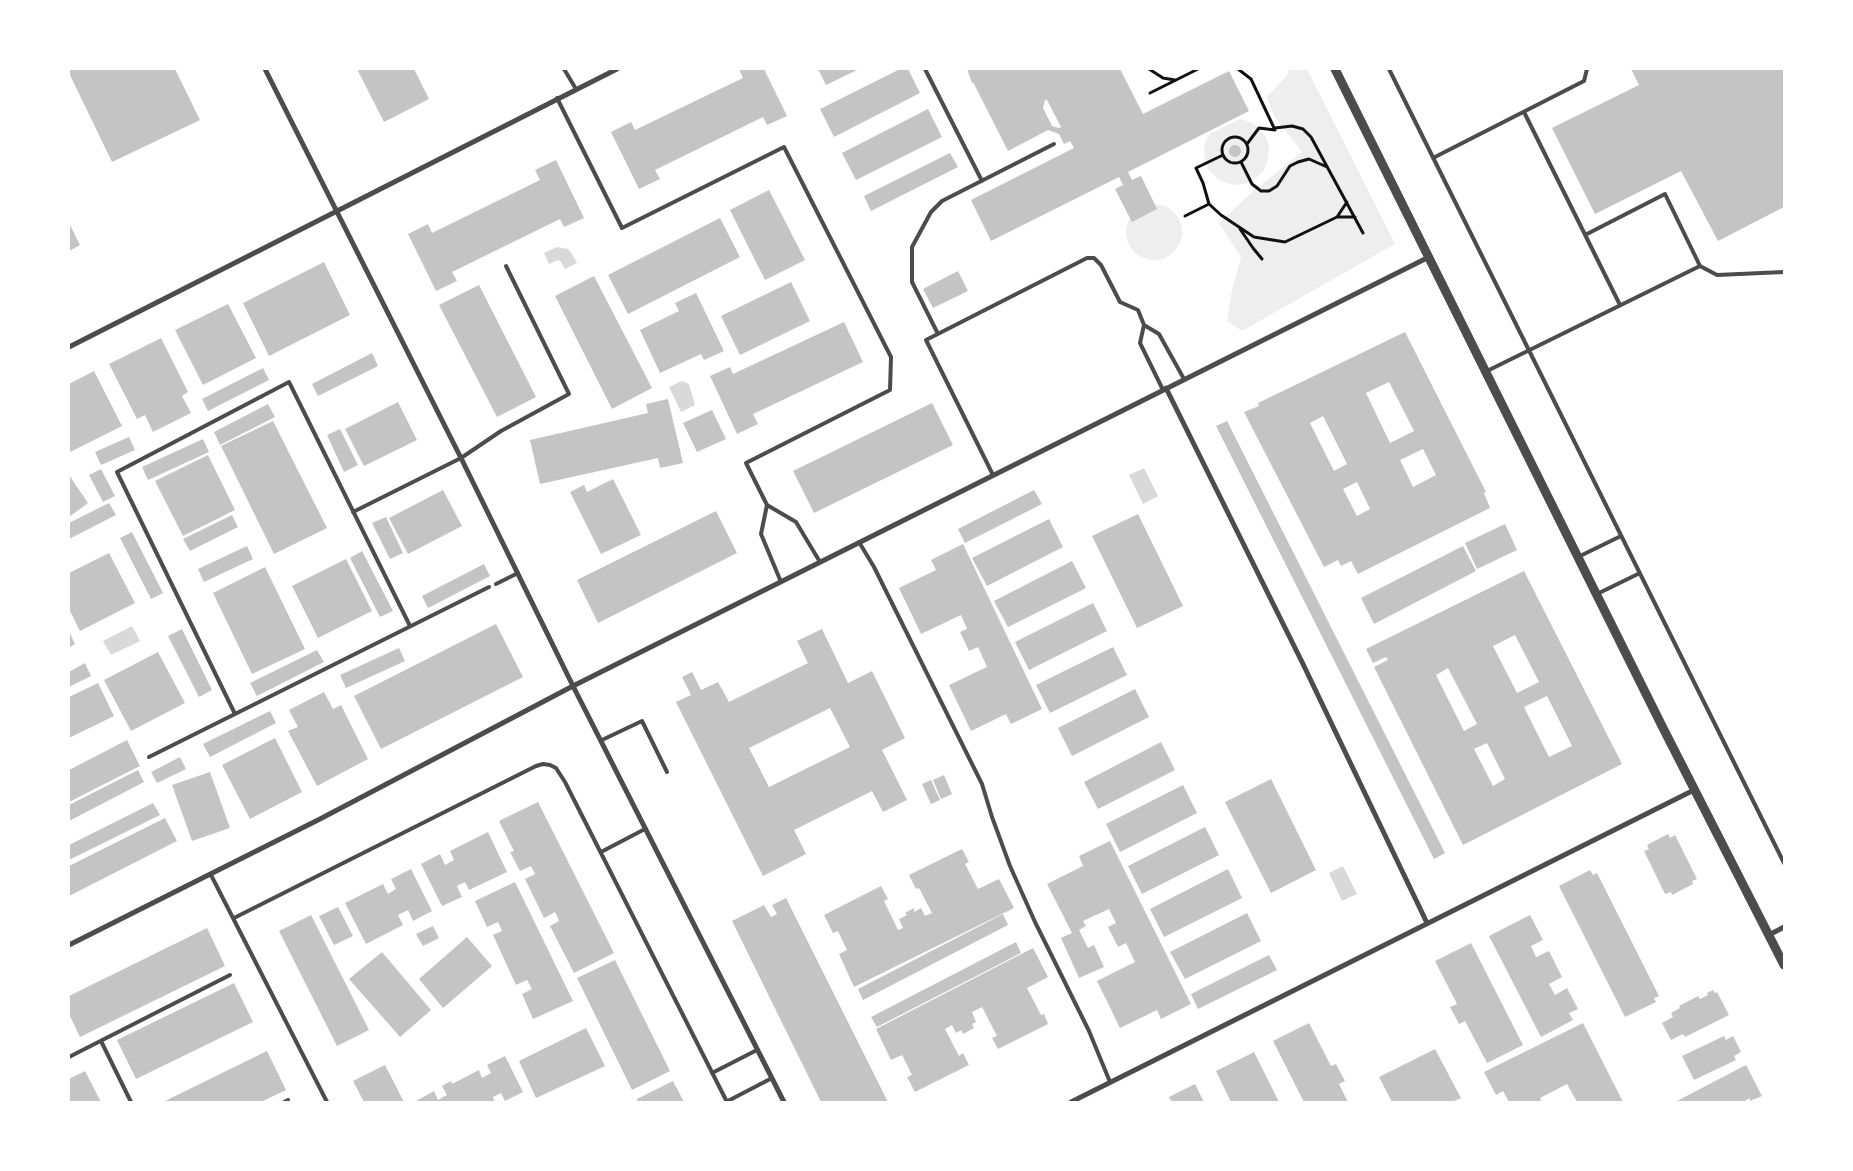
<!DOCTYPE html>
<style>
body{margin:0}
#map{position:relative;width:1853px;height:1171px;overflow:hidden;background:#fff;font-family:"Space Grotesk",sans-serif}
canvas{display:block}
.frame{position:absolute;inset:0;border:70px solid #fff;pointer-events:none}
</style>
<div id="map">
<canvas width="1853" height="1171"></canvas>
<div class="frame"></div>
</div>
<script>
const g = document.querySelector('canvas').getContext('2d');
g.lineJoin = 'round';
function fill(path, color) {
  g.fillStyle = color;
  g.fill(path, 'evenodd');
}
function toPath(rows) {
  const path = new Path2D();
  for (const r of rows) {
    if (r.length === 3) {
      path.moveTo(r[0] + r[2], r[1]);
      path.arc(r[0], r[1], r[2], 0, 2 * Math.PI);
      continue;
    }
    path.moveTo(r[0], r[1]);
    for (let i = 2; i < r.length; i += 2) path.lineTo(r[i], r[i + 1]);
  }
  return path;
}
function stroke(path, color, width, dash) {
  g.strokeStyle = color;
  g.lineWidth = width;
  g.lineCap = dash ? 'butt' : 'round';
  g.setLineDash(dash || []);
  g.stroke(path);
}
fill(toPath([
 [1287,69,1307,69,1395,244,1242,331,1227,321,1232,290,1241,257,1219,223,1251,193,1302,152,1274,116,1267,97,1289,73],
 [1240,119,1250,122,1259,128,1266,137,1269,148,1268,159,1265,169,1257,177,1247,183,1237,185,1226,183,1217,178,1209,170,1205,161,1204,150,1206,140,1211,133],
 [1154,232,28]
]), '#eee');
fill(toPath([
 [557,247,568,249,572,254,577,263,565,269,561,262,558,260,549,264,544,253],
 [682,381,689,384,695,405,681,412,669,387],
 [1144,468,1158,496,1143,504,1129,475],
 [132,626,140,641,111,655,103,641],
 [1343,866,1357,894,1342,901,1329,873]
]), '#d9d9d9');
fill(toPath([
 [69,69,175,69,200,120,112,162,69,73],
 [357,69,414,69,429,99,384,122],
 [739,69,764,69,787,116,767,125,763,117,655,170,660,179,639,189,611,132,631,122,635,130,743,78],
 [818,69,859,69,826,85],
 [900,69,908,69,920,93,834,137,820,109],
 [967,69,1120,69,1143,114,1229,71,1249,111,1128,172,1132,180,1141,176,1157,209,1132,222,1115,189,1123,185,1119,177,991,241,971,200,1074,148,1070,141,1064,144,1059,134,1048,130,1008,151,973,82,972,83],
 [1045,100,1047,100,1061,127,1059,128,1052,126,1043,108],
 [1631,69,1784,69,1784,207,1718,241,1681,171,1595,214,1552,128,1639,85],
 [928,109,942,137,856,180,842,153],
 [1235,151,6],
 [950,153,958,167,871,211,864,196],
 [556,160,584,218,564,227,560,219,452,272,457,281,436,291,408,234,428,224,432,233,540,180,535,170],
 [769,190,805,260,765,280,730,210],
 [720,218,740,257,628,314,608,275],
 [69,223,80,245,69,251],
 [324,262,350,315,269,356,243,303],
 [958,271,968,291,933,308,923,289],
 [594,276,652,388,612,409,555,296],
 [791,282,810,321,740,355,721,316],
 [479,285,536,397,497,417,439,305],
 [696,293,724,351,704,360,701,354,660,373,640,330,679,311,675,303],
 [228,304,256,358,203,385,175,330],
 [844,322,863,362,753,414,758,424,737,434,710,376,730,367,733,374],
 [1405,332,1486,492,1484,493,1490,508,1358,574,1351,561,1341,566,1338,560,1324,567,1244,412,1259,406,1258,403],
 [1389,382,1414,431,1390,443,1366,393],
 [1323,416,1347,464,1334,471,1310,423],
 [1423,449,1436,475,1413,487,1400,460],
 [1357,482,1370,509,1357,516,1343,489],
 [161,338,188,392,182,396,191,413,153,432,145,415,137,419,109,364],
 [372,353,378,366,318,396,312,384],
 [263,368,269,380,208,411,202,399],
 [94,371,122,426,70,452,69,384],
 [668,399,683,463,660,468,658,458,540,484,530,440,648,413,646,404],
 [398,402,417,440,364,466,345,429],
 [932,403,953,445,814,513,793,471],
 [268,404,275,417,220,445,214,432],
 [712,410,726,439,697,452,683,423],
 [273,421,327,528,274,554,221,446],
 [1227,421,1445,853,1434,859,1216,426],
 [340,429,358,465,344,472,327,435],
 [129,437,135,450,101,465,95,452],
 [203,439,209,452,148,480,142,467],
 [208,455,235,510,183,536,155,481],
 [101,469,115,496,103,502,89,475],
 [69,475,88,503,69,517],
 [613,479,641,535,601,554,570,492,584,485,587,492],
 [443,490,462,526,408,554,389,518],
 [1034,490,1042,504,965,543,958,529],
 [109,503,116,515,69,539,69,523],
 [716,511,737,553,598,623,577,580],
 [1138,514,1183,606,1137,628,1092,536],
 [232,515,238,527,190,551,183,539],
 [386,517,403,553,390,559,372,523],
 [1049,519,1063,547,987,586,972,558],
 [1505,524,1517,550,1477,569,1465,543],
 [132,532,163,593,151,599,120,538],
 [963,544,1042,709,1011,724,1006,714,971,731,949,685,987,667,978,647,969,651,960,632,967,629,961,615,921,634,899,588,936,570,931,560],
 [247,546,253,559,204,582,198,569],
 [1463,546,1476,571,1374,624,1361,598],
 [362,551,393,611,380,617,350,558],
 [109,553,135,603,80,631,69,609,69,573],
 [346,559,372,611,318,638,292,586],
 [1072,561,1086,588,1008,627,994,601],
 [484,564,490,576,428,608,422,596],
 [265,567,305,649,252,674,213,593],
 [1524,571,1622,764,1463,845,1374,667,1388,660,1386,657,1373,663,1366,649],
 [1515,635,1539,682,1517,693,1493,646],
 [1448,668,1477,724,1464,731,1436,675],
 [1547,696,1572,746,1549,757,1524,707],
 [1487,743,1505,779,1493,786,1474,749],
 [1093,603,1107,631,1029,670,1015,642],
 [496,624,523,677,381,749,354,696],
 [182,629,212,690,199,697,168,636],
 [822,629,848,683,872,671,905,738,882,750,907,800,883,812,872,791,794,830,806,854,763,876,676,702,691,695,682,677,692,672,701,690,718,682,729,702,808,663,797,641],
 [830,708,850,747,769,787,749,748],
 [69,631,75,644,69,648],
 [1113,647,1127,675,1050,713,1036,685],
 [399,648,405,661,346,688,340,675],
 [317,650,324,662,257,696,250,683],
 [158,652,185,703,131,731,104,680],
 [85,663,91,676,69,687,69,672],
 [98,683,114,716,69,738,69,697],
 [1135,689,1149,717,1072,756,1058,728],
 [324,692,333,709,341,705,368,759,317,786,288,731,298,727,289,710],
 [270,711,276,723,210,757,203,744],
 [275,738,302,792,250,819,222,765],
 [127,740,140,766,69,802,69,770],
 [1161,742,1175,770,1098,809,1084,782],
 [180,757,186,769,157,783,151,772],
 [138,770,144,782,69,821,69,805],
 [210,772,230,828,192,841,172,785],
 [944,775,952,794,941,799,933,780],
 [1271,779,1316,870,1271,893,1225,802],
 [931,780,940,800,931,804,922,784],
 [1183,785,1197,813,1120,852,1106,824],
 [538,802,614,953,574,973,550,926,559,921,555,912,544,918,525,879,535,874,531,866,520,871,510,852,514,851,499,821],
 [153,803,160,815,69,860,69,845],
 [165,818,177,841,69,896,69,866],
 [1205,827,1219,855,1142,894,1128,866],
 [488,832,507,872,469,890,465,882,457,886,462,897,442,906,421,864,440,854,445,865,454,860,450,851],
 [1668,834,1670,838,1675,835,1697,879,1692,881,1693,884,1672,895,1671,892,1665,894,1644,851,1649,849,1647,845],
 [1110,841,1191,1004,1161,1019,1157,1010,1120,1028,1097,981,1135,962,1126,943,1118,947,1108,927,1116,923,1109,909,1083,921,1086,926,1079,930,1088,948,1094,945,1104,967,1079,978,1061,938,1072,933,1047,884,1083,866,1079,856],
 [962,849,969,862,965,864,978,889,999,879,1014,908,854,987,839,954,847,950,838,931,833,933,824,915,881,886,888,899,884,901,898,930,903,928,899,919,907,915,905,913,914,908,914,912,921,908,925,916,932,913,919,888,916,889,909,875],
 [411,869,432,911,413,921,408,910,398,915,403,925,366,944,345,903,383,884,388,894,396,889,391,879],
 [1228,869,1242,898,1164,937,1150,909],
 [1590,870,1593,875,1597,873,1659,996,1654,998,1656,1002,1625,1017,1559,886],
 [515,882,573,1001,533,1019,522,994,532,989,527,980,516,985,493,935,502,931,498,922,487,927,475,901],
 [786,898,888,1102,821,1102,732,921,764,905,771,917,777,914,772,905],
 [338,907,353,936,334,945,319,916],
 [1247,913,1261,941,1185,979,1170,952],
 [1003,914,1008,925,863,1000,858,989],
 [311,915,369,1030,337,1046,279,931],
 [1530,915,1543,940,1531,946,1536,957,1549,951,1562,977,1549,984,1555,995,1567,988,1578,1009,1569,1013,1573,1020,1541,1037,1489,936],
 [433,926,439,938,423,946,416,934],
 [207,928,225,966,80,1037,69,1014,69,996],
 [467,937,492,966,443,1008,419,979],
 [1016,942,1021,953,877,1027,871,1017],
 [1471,943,1523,1045,1487,1063,1465,1021,1459,1024,1450,1007,1457,1004,1435,961],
 [1033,948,1048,977,1027,988,1041,1015,1044,1014,1048,1024,998,1049,992,1038,997,1036,982,1007,972,1012,976,1022,972,1024,974,1028,963,1034,961,1030,956,1033,952,1025,945,1029,959,1056,963,1053,969,1065,915,1092,907,1077,912,1075,902,1055,891,1060,876,1029],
 [382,952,431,1010,400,1037,349,979],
 [1269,955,1277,970,1198,1009,1191,994],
 [615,960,670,1071,632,1090,577,978],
 [234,983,253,1022,136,1079,117,1040],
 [1713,990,1715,993,1717,992,1729,1015,1685,1037,1683,1034,1671,1040,1662,1023,1673,1017,1671,1013,1680,1008,1679,1006,1698,996,1700,999,1708,995,1707,993],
 [1309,1023,1331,1066,1336,1064,1345,1081,1339,1084,1348,1102,1304,1102,1273,1041],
 [1583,1023,1623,1102,1577,1102,1567,1084,1540,1098,1542,1102,1509,1102,1503,1091,1496,1095,1484,1072],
 [586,1028,605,1066,536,1098,519,1061],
 [1724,1036,1726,1040,1733,1036,1741,1052,1734,1056,1736,1060,1694,1080,1682,1056],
 [1435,1049,1461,1098,1452,1102,1392,1102,1379,1077],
 [267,1051,286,1090,261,1102,163,1102],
 [1254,1052,1279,1102,1231,1102,1216,1071],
 [505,1056,523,1092,505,1101,501,1093,493,1097,495,1102,417,1102,416,1101,434,1091,438,1100,447,1095,442,1086,451,1081,452,1084,479,1070,482,1078,491,1073,487,1065],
 [385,1065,404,1102,364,1102,353,1081],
 [1746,1065,1762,1096,1750,1101,1750,1098,1743,1102,1675,1102],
 [85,1071,101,1102,69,1102,69,1079],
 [673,1081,684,1102,638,1102,637,1099],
 [1195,1084,1204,1102,1172,1102,1169,1097]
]), '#c4c4c4');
stroke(toPath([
 [1149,69,1163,78,1175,80],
 [1238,69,1251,79,1275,130,1259,128,1247,144],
 [1150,93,1198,69],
 [1275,128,1292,126,1303,129,1311,137,1363,233],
 [1235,150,13],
 [1241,162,1252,184,1261,191,1269,191,1277,186,1290,166,1298,162,1309,159,1327,167],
 [1209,204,1221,215,1254,237,1285,242,1337,217,1347,202],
 [1185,216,1209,204,1203,183,1196,168,1223,155],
 [1337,217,1355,217],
 [1240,229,1253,248,1262,259]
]), '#111', 3);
stroke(toPath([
 [564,69,576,89],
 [925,69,982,181],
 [1389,69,1784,863],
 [557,98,622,228,784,147,891,357,890,390,746,463,767,505,796,522,820,562],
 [1524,112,1620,305],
 [1433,158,1584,81,1587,69],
 [1585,235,1665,194,1700,266,1717,275,1784,272],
 [1144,325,1159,334,1184,379],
 [938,334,912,282,912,247,931,212,942,201,1054,144],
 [1487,371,1700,266],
 [993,475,926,340,1087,258,1094,258,1101,265,1120,302,1138,310,1144,325,1140,343,1163,390],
 [767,505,761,534,781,582],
 [353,512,461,458,501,431,569,394,506,266],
 [859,542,874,567,982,784,992,817,1010,866,1035,922,1089,1031,1110,1082],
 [1578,557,1621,536],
 [496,584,518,573],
 [1597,594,1640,573],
 [235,714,117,472,289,382,410,626],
 [602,740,642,721,667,772],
 [149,757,489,587],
 [601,852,645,829],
 [211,875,327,1102],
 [234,918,536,766,543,764,550,765,556,768,565,782,727,1102],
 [101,1041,131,1102],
 [69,1057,230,975],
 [712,1073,757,1050],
 [284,1102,288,1100],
 [726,1102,772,1078]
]), '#4c4c4c', 4);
stroke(toPath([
 [265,69,461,458,573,686,784,1102],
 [69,347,617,69],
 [1166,388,1303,664,1427,923],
 [1769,935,1784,927],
 [69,945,320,819,573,686,1429,257],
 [1071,1102,1694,790]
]), '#4c4c4c', 5);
stroke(toPath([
 [1335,69,1662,726,1784,965]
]), '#4c4c4c', 9);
</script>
